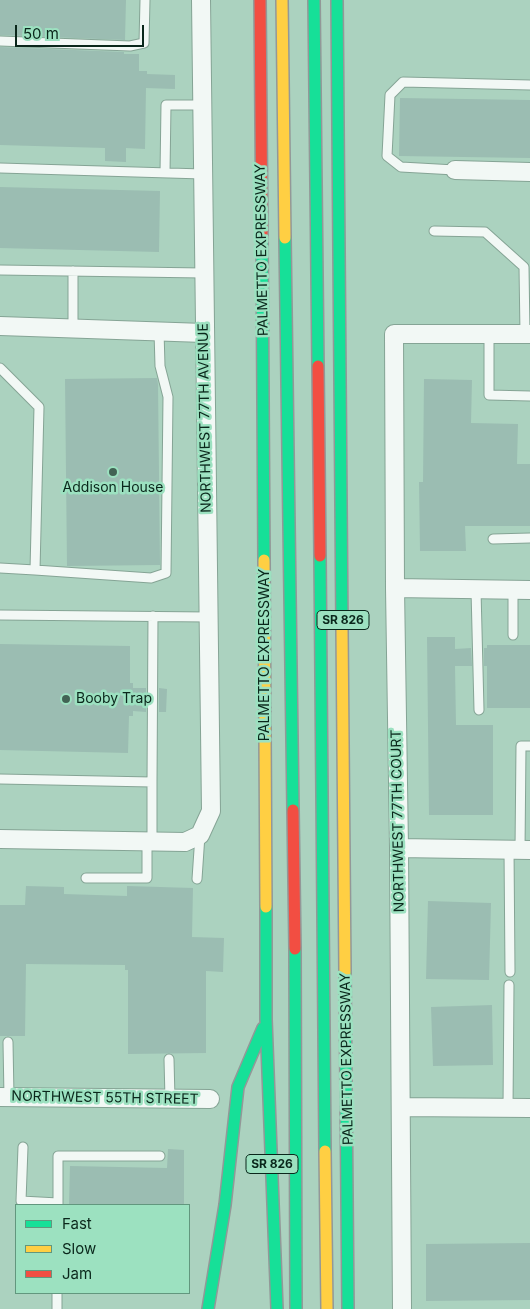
<!DOCTYPE html>
<style>
body{margin:0}
#map{position:relative;width:530px;height:1309px;overflow:hidden;background:#abd2bf;font-family:Inter,sans-serif}
canvas{display:block}
.legend{position:absolute;left:15px;top:1204px;width:175px;height:90px;box-sizing:border-box;background:#9ce1c0;border:1px solid #62977e;margin:0;padding:6px 9px;list-style:none;font-size:15px;color:#0a271b}
.legend li{display:flex;align-items:center;gap:10px;height:25px}
.legend b{width:25px;border:1px solid #62977e}
.scale{position:absolute;left:15px;top:25px;width:129px;height:22px;box-sizing:border-box;border:2px solid #0a271b;border-top:0;padding-left:6px;font-size:15px;line-height:18px;white-space:nowrap;color:#0a271b;-webkit-text-stroke:4px #9ce1c0;paint-order:stroke}
</style>
<div id="map">
<canvas width="530" height="1309"></canvas>
<ul class="legend">
<li><b style="height:6px;background:#16e098"></b>Fast</li>
<li><b style="height:6px;background:#ffcf43"></b>Slow</li>
<li><b style="height:6px;background:#f24e42"></b>Jam</li>
</ul>
<div class="scale">50 m</div>
</div>
<script>
const g = document.querySelector('canvas').getContext('2d');
g.lineJoin = 'round';
function fill(path, color) {
  g.fillStyle = color;
  g.fill(path, 'evenodd');
}
function toPath(rows) {
  const path = new Path2D();
  for (const r of rows) {
    path.moveTo(r[0], r[1]);
    for (let i = 2; i < r.length; i += 2) path.lineTo(r[i], r[i + 1]);
  }
  return path;
}
function stroke(path, color, width, dash) {
  g.strokeStyle = color;
  g.lineWidth = width;
  g.lineCap = dash ? 'butt' : 'round';
  g.setLineDash(dash || []);
  g.stroke(path);
}
function write(font, color, halo, rows, align = 'center') {
  g.font = font + ' Inter,sans-serif';
  g.lineWidth = 5;
  g.setLineDash([]);
  g.textBaseline = 'middle';
  g.strokeStyle = halo;
  g.fillStyle = color;
  for (const [text, x, y, turn = 0] of rows) {
    g.save();
    g.translate(x, y);
    g.rotate((+turn || 0) * Math.PI / 180);
    g.textAlign = isNaN(turn) ? turn : align;
    if (halo) g.strokeText(text, 0, 0);
    g.fillText(text, 0, 0);
    g.restore();
  }
}
fill(toPath([
 [0,0,126,0,125,40,0,35],
 [0,47,124,52,124,54,139,54,139,71,147,71,147,74,175,75,175,89,146,88,145,149,126,148,126,162,105,161,105,148,0,145],
 [400,98,530,100,530,158,399,156],
 [0,187,160,191,159,252,0,248],
 [157,378,158,384,160,565,67,566,65,379],
 [424,379,472,380,471,423,518,424,517,464,530,464,530,526,465,526,466,551,420,551,419,482,423,482],
 [427,637,455,637,455,649,471,648,472,666,455,666,456,725,493,725,493,815,429,815],
 [0,644,130,646,130,683,133,683,133,688,146,688,146,712,133,711,133,716,129,716,128,753,0,750],
 [487,645,530,645,530,708,487,708,487,666,484,666,484,648,487,648],
 [159,688,167,689,166,712,159,712],
 [26,886,64,887,64,894,127,896,127,886,193,888,192,937,224,938,223,972,206,971,206,1053,128,1054,128,970,125,970,125,965,26,964,25,1036,0,1036,0,905,25,905],
 [428,901,491,903,489,980,426,979],
 [492,1005,493,1065,433,1066,431,1007],
 [168,1149,184,1150,184,1205,69,1205,70,1166,167,1168],
 [530,1243,530,1300,426,1301,426,1244]
]), '#9bbdb2');
const lane = toPath([
 [0,41,130,46,144,43,145,0],
 [0,168,203,174],
 [455,170,401,167,387,156,390,95,403,82,530,85],
 [165,173,166,105,202,105],
 [434,231,485,232,524,267,525,334],
 [0,270,203,273],
 [73,328,73,271],
 [489,335,489,395,530,396],
 [0,368,39,407,35,570,151,578,166,573,168,397,160,366,159,331],
 [493,539,530,538],
 [0,568,35,570],
 [476,590,479,710],
 [0,615,208,617],
 [513,635,513,590],
 [0,779,152,782,153,616],
 [152,782,152,841],
 [509,849,510,972],
 [520,850,521,746,530,746],
 [86,878,147,878,147,841],
 [197,879,200,835],
 [8,1042,9,1097],
 [169,1059,170,1099],
 [508,1108,509,985],
 [23,1147,21,1201,58,1203,58,1205],
 [58,1203,58,1156,160,1156],
 [57,1309,57,1293]
]);
const street = toPath([
 [455,170,530,172],
 [0,326,204,333],
 [395,588,530,590],
 [0,839,185,842,200,835,211,811,201,0],
 [399,848,530,850],
 [0,1097,210,1099],
 [401,1107,530,1108],
 [402,1309,399,848,395,588,394,334,530,334]
]);
const fast = toPath([
 [314,0,318,366],
 [337,0,342,628],
 [285,238,293,810],
 [262,240,264,560],
 [320,556,325,1151],
 [266,907,266,1019,277,1309],
 [295,949,296,1309],
 [345,973,348,1309],
 [208,1309,225,1205,238,1087,263,1028]
]);
const slow = toPath([
 [282,0,285,238],
 [264,560,266,907],
 [342,628,345,973],
 [325,1151,327,1309]
]);
const jam = toPath([
 [260,0,262,240],
 [318,366,320,556],
 [293,810,295,949]
]);
stroke(lane, '#85a495', 11);
stroke(street, '#85a495', 20);
stroke(fast, '#939898', 14);
stroke(slow, '#939898', 14);
stroke(jam, '#939898', 14);
stroke(lane, '#f2f8f5', 9);
stroke(street, '#f2f8f5', 18);
stroke(fast, '#16e098', 11);
stroke(slow, '#ffcf43', 11);
stroke(jam, '#f24e42', 11);
for (const [x, y, r, color] of [
 [113,472,5,"#426354"],
 [66,699,5,"#426354"]
]) {
  const dot = new Path2D();
  dot.arc(x, y, r, 0, 2 * Math.PI);
  g.fillStyle = color;
  g.fill(dot);
  stroke(dot, '#9ce1c0', 2);
}
for (const [x, y, w] of [
 [343,620,52],
 [272,1164,52]
]) {
  const box = new Path2D();
  box.roundRect(x - w / 2, y - 9.5, w, 19, 4);
  g.fillStyle = '#9ce1c0';
  g.fill(box);
  stroke(box, '#0a271b', 1);
}
write('bold 12px', '#0a271b', null, [
 ["SR 826",343,620],
 ["SR 826",272,1164]
]);
write('14px', '#0a271b', '#9ce1c0', [
 ["PALMETTO EXPRESSWAY",262,250,-91],
 ["NORTHWEST 77TH AVENUE",205,418,-91],
 ["PALMETTO EXPRESSWAY",265,655,-90],
 ["NORTHWEST 77TH COURT",398,821,-91],
 ["PALMETTO EXPRESSWAY",347,1059,-91],
 ["NORTHWEST 55TH STREET",105,1098,1]
]);
write('14px', '#0a271b', '#9ce1c0', [
 ["Addison House",113,488],
 ["Booby Trap",76,699,"left"]
]);
</script>
